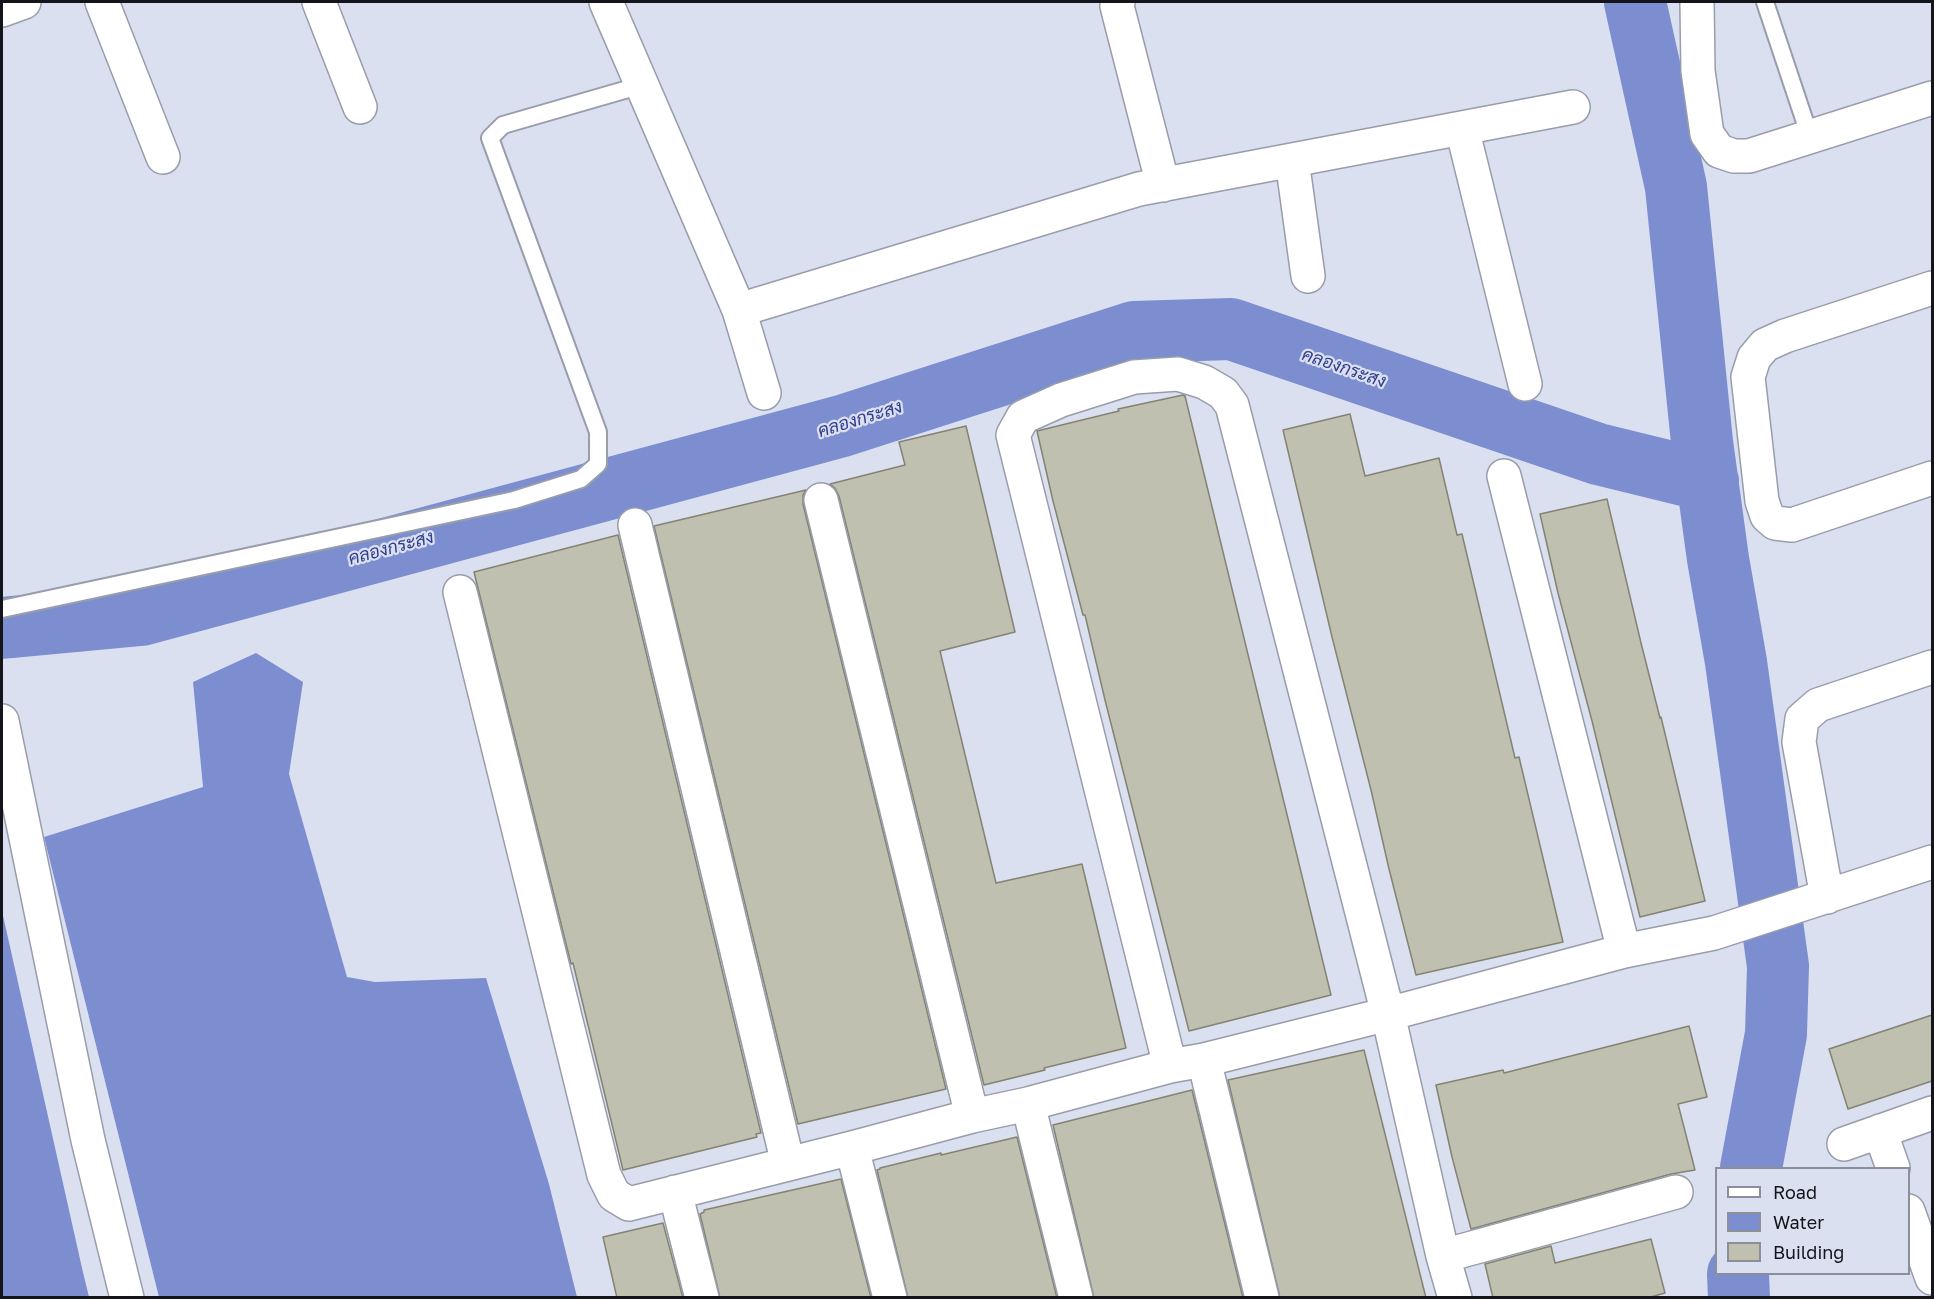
<!DOCTYPE html>
<meta charset="utf-8">
<style>
body{margin:0}
#map{position:relative;width:1934px;height:1299px;overflow:hidden;background:#dbe0f0;font-family:"Golos Text",sans-serif}
canvas{display:block}
.frame{position:absolute;inset:0;border:3px solid #13151a;pointer-events:none}
.legend{position:absolute;left:1715px;top:1167px;width:195px;height:108px;box-sizing:border-box;background:#dbe0f0;border:2px solid #8b8f9a;margin:0;padding:8px 10px;list-style:none;font-size:18px;color:#13151a}
.legend li{display:flex;align-items:center;gap:12px;height:30px}
.legend b{width:30px;border:2px solid #8b8f9a}
</style>
<div id="map">
<canvas width="1934" height="1299"></canvas>
<div class="frame"></div>
<ul class="legend">
<li><b style="height:8px;background:#fff"></b>Road</li>
<li><b style="height:16px;background:#7d8ed0"></b>Water</li>
<li><b style="height:16px;background:#bfc0af"></b>Building</li>
</ul>
</div>
<script>
const g = document.querySelector('canvas').getContext('2d');
g.lineJoin = 'round';
function fill(path, color) {
  g.fillStyle = color;
  g.fill(path, 'evenodd');
}
function toPath(rows) {
  const path = new Path2D();
  for (const r of rows) {
    path.moveTo(r[0], r[1]);
    for (let i = 2; i < r.length; i += 2) path.lineTo(r[i], r[i + 1]);
  }
  return path;
}
function stroke(path, color, width, dash) {
  g.strokeStyle = color;
  g.lineWidth = width;
  g.lineCap = dash ? 'butt' : 'round';
  g.setLineDash(dash || []);
  g.stroke(path);
}
function write(font, color, halo, rows, align = 'center') {
  g.font = font + ' "Golos Text",Sarabun,sans-serif';
  g.lineWidth = 4.5;
  g.setLineDash([]);
  g.textBaseline = 'middle';
  g.strokeStyle = halo;
  g.fillStyle = color;
  for (const [text, x, y, turn = 0] of rows) {
    g.save();
    g.translate(x, y);
    g.rotate((+turn || 0) * Math.PI / 180);
    g.textAlign = isNaN(turn) ? turn : align;
    if (halo) g.strokeText(text, 0, 0);
    g.fillText(text, 0, 0);
    g.restore();
  }
}
fill(toPath([
 [256,653,303,682,289,774,347,977,375,982,486,978,549,1184,577,1297,159,1297,44,837,203,787,193,682],
 [2,911,82,1268,89,1297,2,1297]
]), '#7d8ed0');
stroke(toPath([
 [1635,2,1676,187,1702,442,1718,559,1736,662,1778,966,1776,1034,1751,1168],
 [2,628,141,615,842,426,1134,332,1231,329,1598,454,1708,481],
 [1738,1274,1739,1298]
]), '#7d8ed0', 62);
const building = toPath([
 [1183,395,1185,396,1331,995,1189,1031,1105,700,1085,615,1083,615,1053,501,1037,431,1119,411,1118,409,1183,395],
 [1350,414,1365,476,1439,458,1457,535,1462,534,1515,758,1519,757,1563,942,1416,975,1389,869,1371,790,1332,637,1283,430,1350,414],
 [966,426,1015,632,940,651,996,883,1082,864,1126,1048,1044,1068,1045,1070,984,1085,839,496,835,488,830,484,905,465,899,442,966,426],
 [806,490,803,495,803,504,946,1089,798,1124,654,526,806,490],
 [1607,499,1641,643,1660,718,1661,717,1705,901,1640,917,1592,721,1558,593,1540,514,1607,499],
 [618,535,761,1133,756,1134,757,1137,623,1170,573,963,571,964,474,572,618,535],
 [1932,1015,1932,1081,1848,1109,1829,1049,1932,1015],
 [1689,1026,1707,1097,1678,1104,1695,1170,1671,1174,1471,1229,1452,1157,1436,1085,1503,1070,1504,1073,1689,1026],
 [1364,1050,1426,1298,1280,1298,1228,1080,1364,1050],
 [1192,1090,1243,1298,1094,1298,1053,1125,1192,1090],
 [1017,1137,1057,1298,908,1298,877,1170,880,1169,880,1168,941,1153,941,1155,1017,1137],
 [841,1179,871,1298,720,1298,700,1214,704,1212,704,1210,841,1179],
 [663,1223,683,1298,617,1298,603,1237,663,1223],
 [1651,1239,1665,1293,1647,1298,1493,1298,1485,1264,1551,1246,1555,1263,1651,1239]
]);
fill(building, '#bfc0af');
stroke(building, '#838373', 1.5);
const service = toPath([
 [1765,2,1810,137],
 [2,609,514,500,581,479,598,464,598,432,490,138,503,125,642,85]
]);
const minor = toPath([
 [102,2,163,157],
 [319,2,360,107],
 [606,2,739,310,764,393],
 [1118,2,1117,6,1163,185],
 [1697,2,1698,71,1707,134,1719,151,1734,156,1749,156,1932,98],
 [2,10,24,2],
 [1462,128,1525,384],
 [1292,160,1308,276],
 [1932,288,1785,336,1765,345,1754,358,1748,377,1762,501,1767,516,1775,523,1792,525,1932,478],
 [739,310,1139,189,1573,107],
 [1504,476,1624,951],
 [821,500,972,1116],
 [635,525,788,1164],
 [460,592,604,1175,614,1195,629,1204,852,1148,972,1116,1028,1104,1170,1066,1204,1060,1388,1014,1624,951,1714,933,1932,862],
 [2,721,88,1140,127,1298],
 [1827,897,1799,742,1802,719,1818,705,1932,667],
 [1204,1060,1262,1298],
 [1170,1066,1013,435,1023,417,1061,400,1134,377,1178,374,1204,382,1223,393,1232,405,1388,1014,1443,1256,1455,1298],
 [1028,1104,1076,1298],
 [1880,1131,1893,1168],
 [1844,1144,1932,1113],
 [852,1148,890,1298],
 [675,1192,702,1298],
 [1908,1211,1932,1278],
 [1443,1256,1676,1192]
]);
stroke(service, '#989dac', 20);
stroke(minor, '#989dac', 36);
stroke(service, '#fff', 16);
stroke(minor, '#fff', 33);
write('italic 18px', '#323e8e', '#dbe0f0', [
 ["คลองกระสง",1344,368,19],
 ["คลองกระสง",860,419,-17],
 ["คลองกระสง",391,548,-15]
]);
</script>
